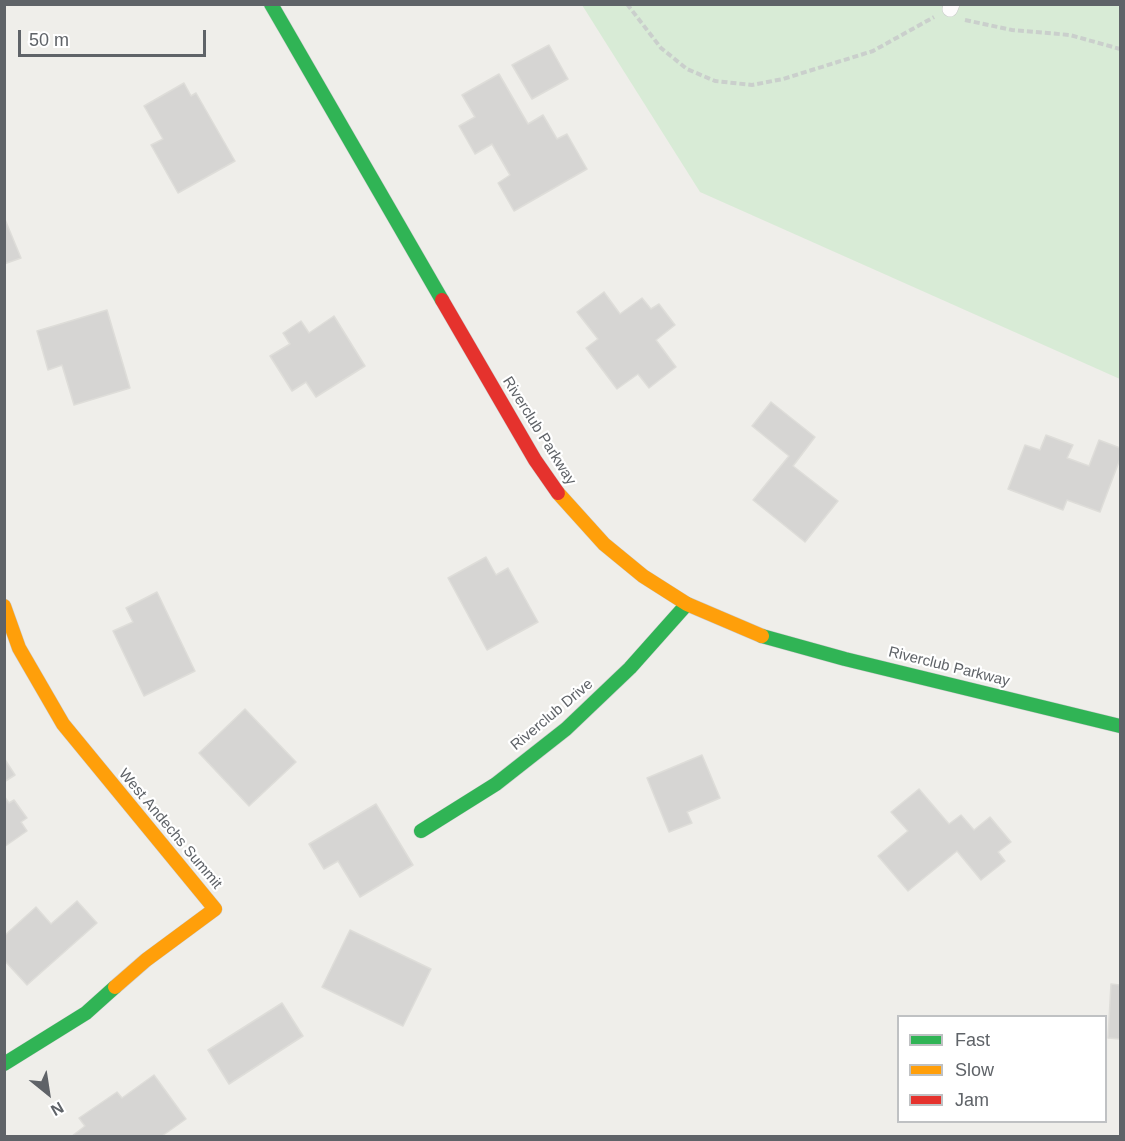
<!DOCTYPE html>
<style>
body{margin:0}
#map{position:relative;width:1125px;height:1141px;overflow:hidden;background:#efeeea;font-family:Helvetica,sans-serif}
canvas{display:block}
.frame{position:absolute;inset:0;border:6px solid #5f6368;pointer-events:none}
.legend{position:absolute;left:897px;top:1015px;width:210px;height:108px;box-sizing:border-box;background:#fff;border:2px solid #bfc1c3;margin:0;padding:8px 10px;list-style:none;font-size:18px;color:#5f6368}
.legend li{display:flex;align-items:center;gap:12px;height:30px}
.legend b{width:30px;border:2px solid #bfc1c3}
.north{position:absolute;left:18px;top:1063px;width:60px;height:60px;-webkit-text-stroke:4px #fff;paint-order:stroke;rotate:150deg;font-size:16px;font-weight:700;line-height:24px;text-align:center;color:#5f6368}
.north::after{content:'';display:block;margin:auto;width:21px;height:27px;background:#5f6368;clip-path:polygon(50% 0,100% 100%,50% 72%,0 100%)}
.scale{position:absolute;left:18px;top:30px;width:188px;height:27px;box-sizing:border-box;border:3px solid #5f6368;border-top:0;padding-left:8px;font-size:18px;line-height:21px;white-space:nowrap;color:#5f6368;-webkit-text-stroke:4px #fff;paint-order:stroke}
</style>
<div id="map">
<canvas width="1125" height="1141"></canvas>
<div class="frame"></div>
<ul class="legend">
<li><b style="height:8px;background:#30b455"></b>Fast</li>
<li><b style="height:8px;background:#ff9f0a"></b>Slow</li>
<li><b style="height:8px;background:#e5322d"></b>Jam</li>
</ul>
<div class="north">N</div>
<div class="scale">50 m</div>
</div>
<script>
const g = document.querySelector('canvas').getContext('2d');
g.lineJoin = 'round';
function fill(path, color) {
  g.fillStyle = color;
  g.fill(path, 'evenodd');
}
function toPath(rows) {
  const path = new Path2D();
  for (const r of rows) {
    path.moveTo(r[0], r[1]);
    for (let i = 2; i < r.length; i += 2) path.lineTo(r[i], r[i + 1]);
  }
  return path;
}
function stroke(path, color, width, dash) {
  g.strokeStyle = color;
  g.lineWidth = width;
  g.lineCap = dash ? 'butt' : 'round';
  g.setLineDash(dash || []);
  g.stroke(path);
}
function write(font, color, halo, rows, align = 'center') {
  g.font = font + ' Helvetica,sans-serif';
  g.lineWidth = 4.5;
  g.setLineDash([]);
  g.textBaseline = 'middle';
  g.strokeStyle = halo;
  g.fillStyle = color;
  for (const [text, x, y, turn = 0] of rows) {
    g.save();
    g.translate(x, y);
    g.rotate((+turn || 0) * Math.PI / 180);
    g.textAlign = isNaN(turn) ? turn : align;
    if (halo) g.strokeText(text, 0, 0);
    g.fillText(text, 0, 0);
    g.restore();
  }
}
fill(toPath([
 [582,5,1120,5,1120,379,700,192]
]), '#d8ebd6');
const building = toPath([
 [549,45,568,79,532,99,512,65,549,45],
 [499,74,528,124,543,115,557,139,567,134,587,169,514,211,498,183,510,175,492,144,475,154,459,126,475,117,462,95,499,74],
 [184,83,191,96,196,93,235,161,178,193,151,145,163,139,144,106,184,83],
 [4,217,21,258,4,264,4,217],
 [604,292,620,314,642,298,651,309,659,304,675,325,656,340,676,367,649,388,638,374,617,389,586,348,598,339,577,312,604,292],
 [107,310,130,388,74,405,62,365,48,370,37,331,107,310],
 [334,316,365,366,316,397,306,382,292,391,270,356,290,344,283,333,301,321,309,333,334,316],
 [771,402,815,437,793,466,838,501,805,542,753,500,789,456,752,426,771,402],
 [1046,435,1073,445,1067,458,1089,466,1099,440,1120,448,1120,459,1100,512,1067,500,1063,510,1008,489,1025,445,1040,450,1046,435],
 [486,557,496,575,508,568,538,622,487,650,448,578,486,557],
 [157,592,195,671,144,696,113,631,133,622,126,608,157,592],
 [245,709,296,762,249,806,199,753,245,709],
 [702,755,720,798,687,812,692,823,669,832,647,778,702,755],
 [4,758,15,775,4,782,4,758],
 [919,789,949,824,961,815,974,830,990,817,1011,842,998,852,1005,861,981,880,957,851,908,891,878,856,908,831,891,812,919,789],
 [4,796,9,803,14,800,27,818,21,822,27,831,4,847,4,796],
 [376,804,413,865,360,897,338,861,324,869,309,844,376,804],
 [77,901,97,923,27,985,4,960,4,936,36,907,51,924,77,901],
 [350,930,431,969,403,1026,322,987,350,930],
 [1111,984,1120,985,1120,1039,1108,1038,1111,984],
 [282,1003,303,1036,229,1084,208,1050,282,1003],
 [154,1075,186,1119,162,1136,72,1136,85,1126,79,1118,117,1092,122,1098,154,1075]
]);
fill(building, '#d6d5d3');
stroke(building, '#deddd9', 1.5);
const lane = toPath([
 [950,9,952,4]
]);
const fast = toPath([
 [271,4,442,300],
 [762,636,845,659,1120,726],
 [421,831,496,784,566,729,630,668,687,604],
 [4,1064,86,1013,115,987]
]);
const slow = toPath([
 [558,493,604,544,643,576,687,604,762,636],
 [4,606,19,648,63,724,215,909,146,960,115,987]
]);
const jam = toPath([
 [442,300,535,460,558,493]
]);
stroke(lane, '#cbcccc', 16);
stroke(fast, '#cacacb', 15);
stroke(slow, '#cacacb', 15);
stroke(jam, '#cacacb', 15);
stroke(toPath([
 [627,4,661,48,687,69,715,81,752,85,783,79,873,51,934,17],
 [965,20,1012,30,1070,35,1120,49]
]), '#cacfcc', 4, [6, 3]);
stroke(lane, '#fdfcfc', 15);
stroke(fast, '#30b455', 14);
stroke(slow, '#ff9f0a', 14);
stroke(jam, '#e5322d', 14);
write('15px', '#5f6368', '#fff', [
 ["Riverclub Parkway",539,431,58],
 ["Riverclub Parkway",949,667,14],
 ["Riverclub Drive",552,715,-40],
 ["West Andechs Summit",170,829,50]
]);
</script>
